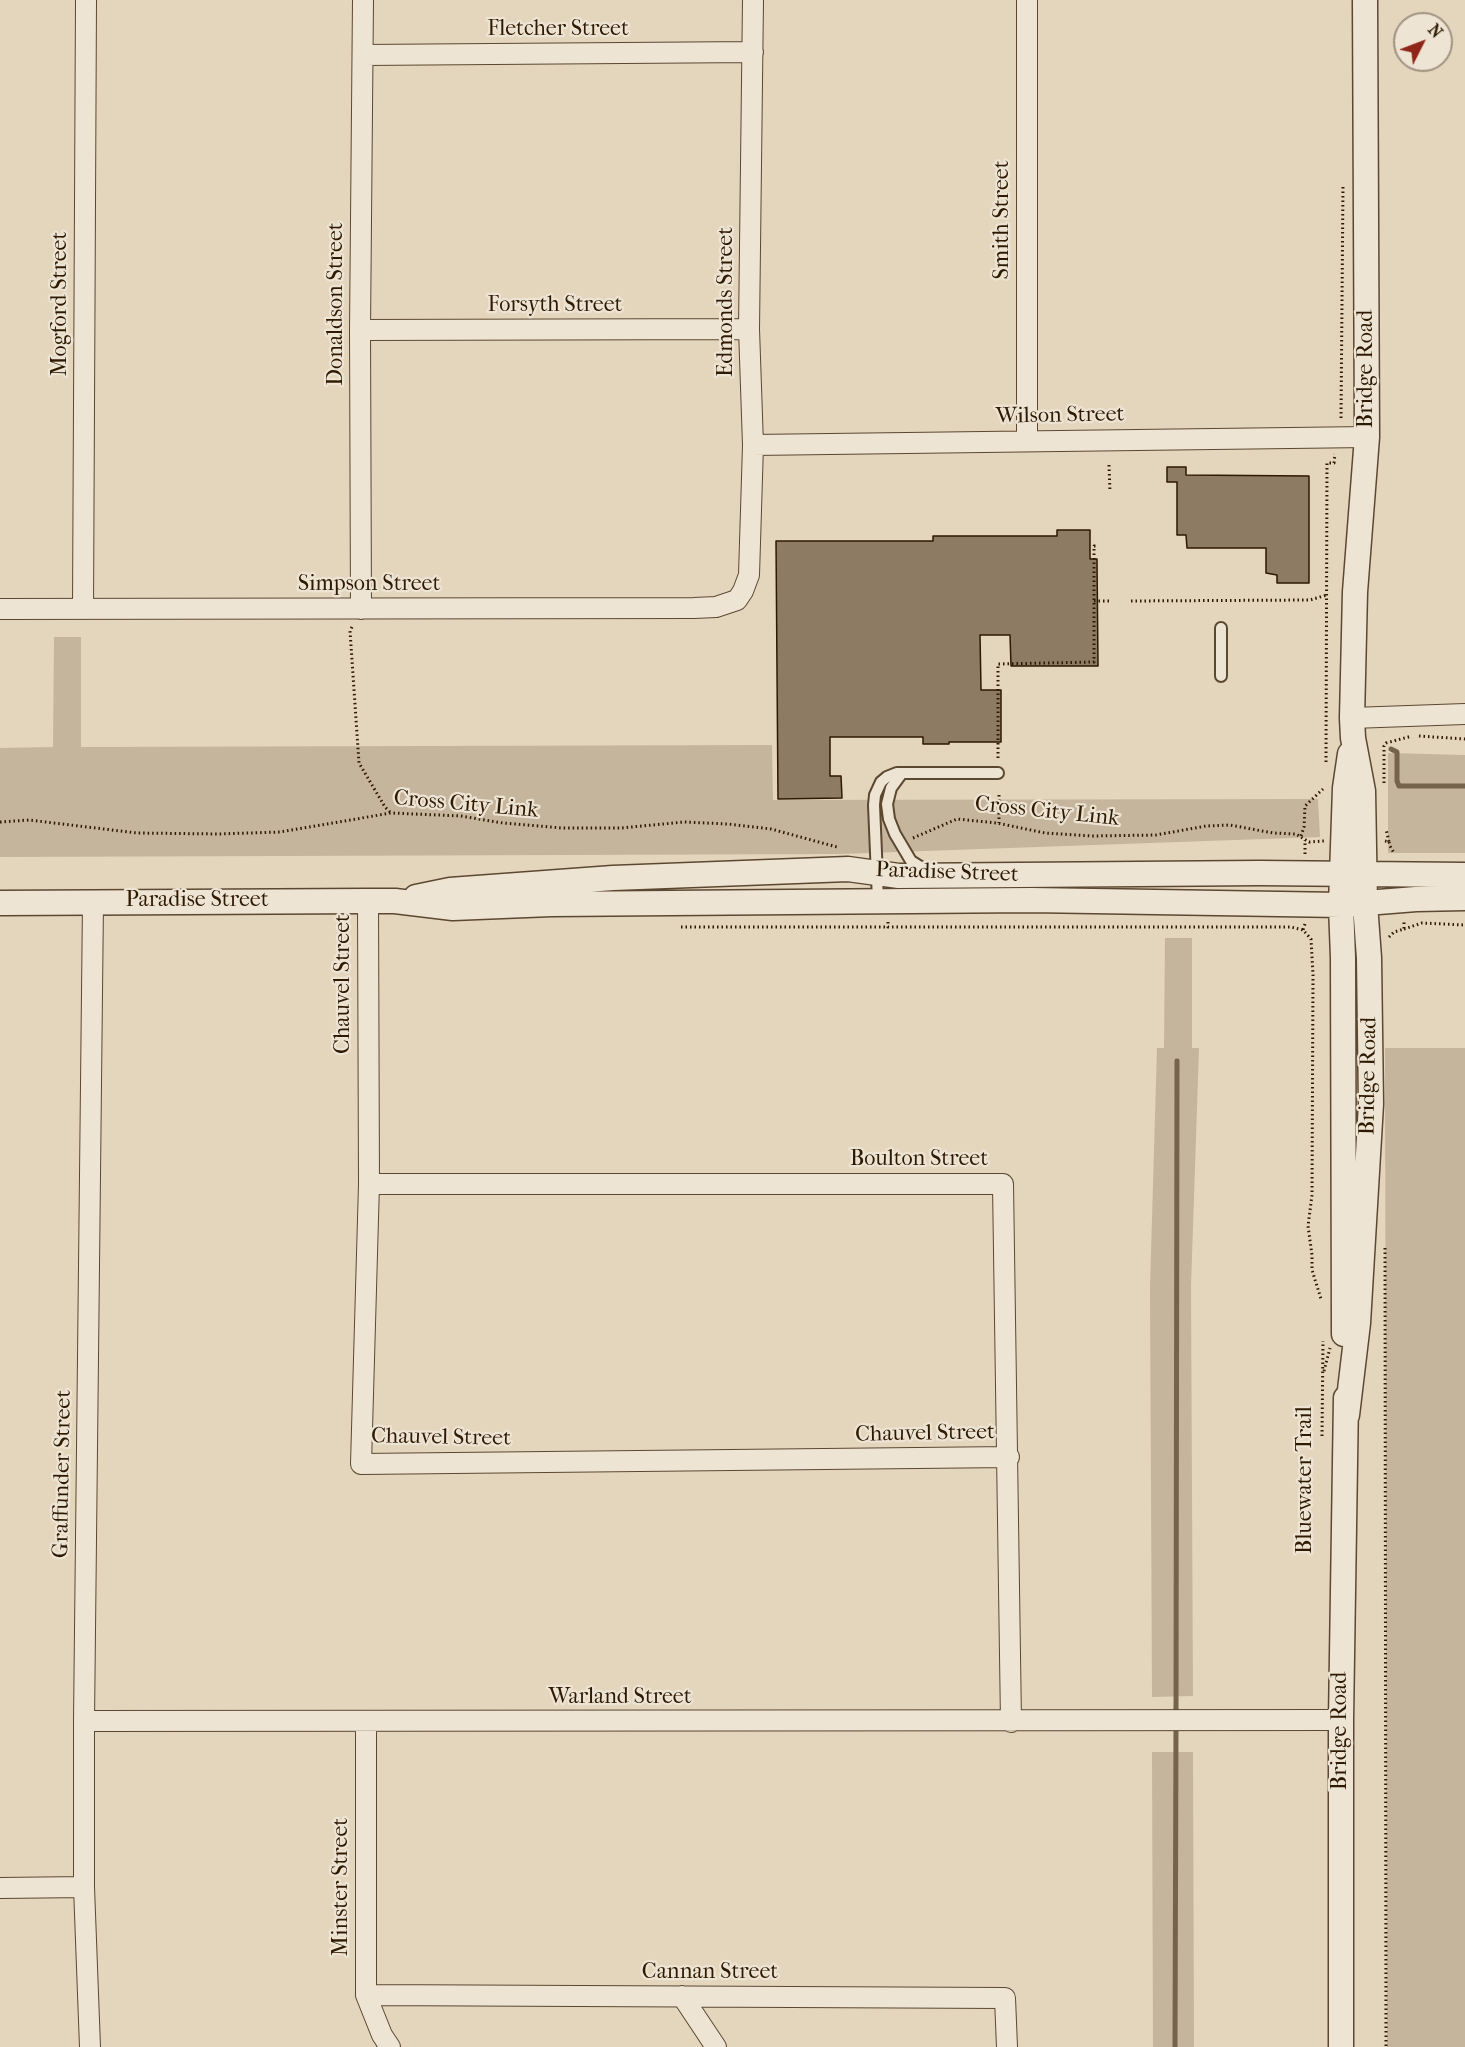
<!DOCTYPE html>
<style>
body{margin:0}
#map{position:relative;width:1465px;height:2047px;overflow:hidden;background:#e4d5bd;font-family:"IM FELL French Canon",serif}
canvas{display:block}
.north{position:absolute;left:1393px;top:12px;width:60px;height:60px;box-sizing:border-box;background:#ede4d4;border:2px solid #a19380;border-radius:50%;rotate:48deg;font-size:16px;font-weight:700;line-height:24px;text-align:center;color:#2e1901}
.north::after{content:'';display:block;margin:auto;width:21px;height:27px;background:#8f2418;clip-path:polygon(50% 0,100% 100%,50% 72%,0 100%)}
</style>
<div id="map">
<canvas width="1465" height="2047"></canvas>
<div class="north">N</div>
</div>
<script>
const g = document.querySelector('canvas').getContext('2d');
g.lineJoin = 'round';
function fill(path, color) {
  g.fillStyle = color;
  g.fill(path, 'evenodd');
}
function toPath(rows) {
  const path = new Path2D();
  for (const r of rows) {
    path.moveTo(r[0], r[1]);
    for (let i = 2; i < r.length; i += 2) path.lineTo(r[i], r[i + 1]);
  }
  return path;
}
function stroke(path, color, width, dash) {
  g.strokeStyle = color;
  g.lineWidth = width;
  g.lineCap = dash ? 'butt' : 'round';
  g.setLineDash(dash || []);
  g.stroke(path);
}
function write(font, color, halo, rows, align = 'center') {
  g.font = font + ' "IM FELL French Canon",serif';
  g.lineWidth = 4.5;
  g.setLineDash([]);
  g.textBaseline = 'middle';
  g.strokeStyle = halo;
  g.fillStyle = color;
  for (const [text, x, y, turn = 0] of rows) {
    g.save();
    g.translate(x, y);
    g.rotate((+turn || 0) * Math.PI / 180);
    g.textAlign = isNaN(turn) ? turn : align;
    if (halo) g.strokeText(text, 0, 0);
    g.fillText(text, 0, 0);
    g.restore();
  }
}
fill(toPath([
 [54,637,81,637,81,747,772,745,773,800,1318,799,1320,837,840,854,0,857,0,748,53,747],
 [1388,753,1465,755,1465,853,1388,853],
 [1165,938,1192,938,1192,1048,1199,1048,1191,1286,1193,1696,1152,1697,1150,1287,1157,1048,1164,1048],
 [1385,1048,1465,1048,1465,2047,1387,2047],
 [1152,1752,1193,1752,1194,2047,1153,2047]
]), '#c5b59d');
stroke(toPath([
 [1391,749,1397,752,1397,781,1399,786,1465,786],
 [1176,1716,1177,1061],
 [1175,2047,1176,1725]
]), '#76634b', 5);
const building = toPath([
 [1167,467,1186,467,1186,475,1309,476,1309,583,1277,583,1277,575,1266,573,1266,548,1187,548,1186,535,1177,535,1177,482,1167,482,1167,467],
 [1057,530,1090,530,1090,559,1097,559,1098,666,1011,666,1010,635,980,635,981,690,1001,690,1001,742,949,742,949,744,923,744,923,737,830,737,830,776,841,776,842,798,778,799,776,541,933,541,933,536,1057,536,1057,530]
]);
fill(building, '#8d7b63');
stroke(building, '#2e1901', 1.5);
const service = toPath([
 [1221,676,1221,628],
 [902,773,891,788,887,804,889,819,895,834,911,861,927,871],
 [878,901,874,805,875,795,881,782,887,777,897,773,998,773]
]);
const minor = toPath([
 [363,55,753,52],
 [360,330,749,329],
 [1027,441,1027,0],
 [753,445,1367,437],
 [83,608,86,0],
 [0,609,694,608,716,607,737,600,743,591,749,575,753,445,749,329,753,0],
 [361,609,360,330,363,0],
 [1352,718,1465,714],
 [368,901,369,1184,361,1464,1009,1457],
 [369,1184,1003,1184,1011,1722],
 [84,1721,1341,1720],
 [366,1722,366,1995,382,2035,390,2047],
 [0,1888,84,1887],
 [366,1995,1005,1998,1007,2047],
 [682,1996,716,2047],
 [90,2047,84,1887,84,1721,93,902]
]);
const tertiary = toPath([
 [416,897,450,890,613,878,848,869,899,876,1259,873,1465,875],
 [0,903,368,901,395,901,453,908,551,904,1031,900,1341,905,1416,899,1465,898],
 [1344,1334,1343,958,1341,905,1345,788,1350,754],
 [1347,1415,1358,1323,1371,1104,1369,958,1365,904,1363,791,1353,738,1352,718,1355,592,1367,437,1365,0],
 [1341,2047,1341,1720,1346,1398]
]);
stroke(service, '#5c4830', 14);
stroke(minor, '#5c4830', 22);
stroke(tertiary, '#5c4830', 27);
stroke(toPath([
 [1341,418,1343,185],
 [1109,465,1110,492],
 [1094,601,1112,601],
 [1131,601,1310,600,1327,595],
 [352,627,350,631,359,763,385,807,391,813],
 [1419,736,1465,739],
 [998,758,998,664,1094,662,1094,546,1098,546],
 [1326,762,1327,463,1334,463,1335,454],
 [1384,783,1384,746,1386,743,1412,736],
 [999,795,999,823],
 [0,822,29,820,137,833,218,834,280,832,391,813,461,816,503,823,562,828,621,828,684,822,728,824,771,829,837,847],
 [1301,836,1304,827,1305,806,1323,789],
 [913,838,957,819,997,823,1045,833,1092,836,1156,835,1206,826,1230,825,1273,833,1296,834,1309,842,1324,841],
 [1385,841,1389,842,1386,829],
 [1389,842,1390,846,1394,853],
 [1305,854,1305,840],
 [888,922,888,927,1291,927,1303,930],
 [1305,924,1303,930,1311,939,1313,975,1312,1195,1308,1226,1312,1255,1312,1270,1321,1299],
 [681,927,888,927],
 [1404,929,1422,923,1465,925],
 [1389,937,1394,932,1404,929,1404,920],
 [1385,1248,1386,2047],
 [1324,1371,1330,1348],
 [1322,1436,1323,1341]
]), '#2e1901', 3, [1.5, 3]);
stroke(service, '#ede4d4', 10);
stroke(minor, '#ede4d4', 20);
stroke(tertiary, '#ede4d4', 24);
write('22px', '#2e1901', '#ede4d4', [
 ["Fletcher Street",558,30],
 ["Smith Street",1003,220,-90],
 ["Edmonds Street",727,302,-90],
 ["Mogford Street",61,304,-90],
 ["Donaldson Street",337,304,-90],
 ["Forsyth Street",555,306],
 ["Bridge Road",1367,369,-90],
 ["Wilson Street",1060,416,-1],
 ["Simpson Street",369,585],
 ["Cross City Link",466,805,5],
 ["Cross City Link",1047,812,6],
 ["Paradise Street",947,873,2],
 ["Paradise Street",197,901],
 ["Chauvel Street",344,984,-90],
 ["Bridge Road",1369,1076,-89],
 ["Boulton Street",919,1160],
 ["Chauvel Street",925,1434,-1],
 ["Chauvel Street",441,1438,1],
 ["Graffunder Street",63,1474,-89],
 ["Bluewater Trail",1306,1480,-90],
 ["Warland Street",620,1698],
 ["Bridge Road",1341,1731,-90],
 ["Minster Street",342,1887,-90],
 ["Cannan Street",710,1973]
]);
</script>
